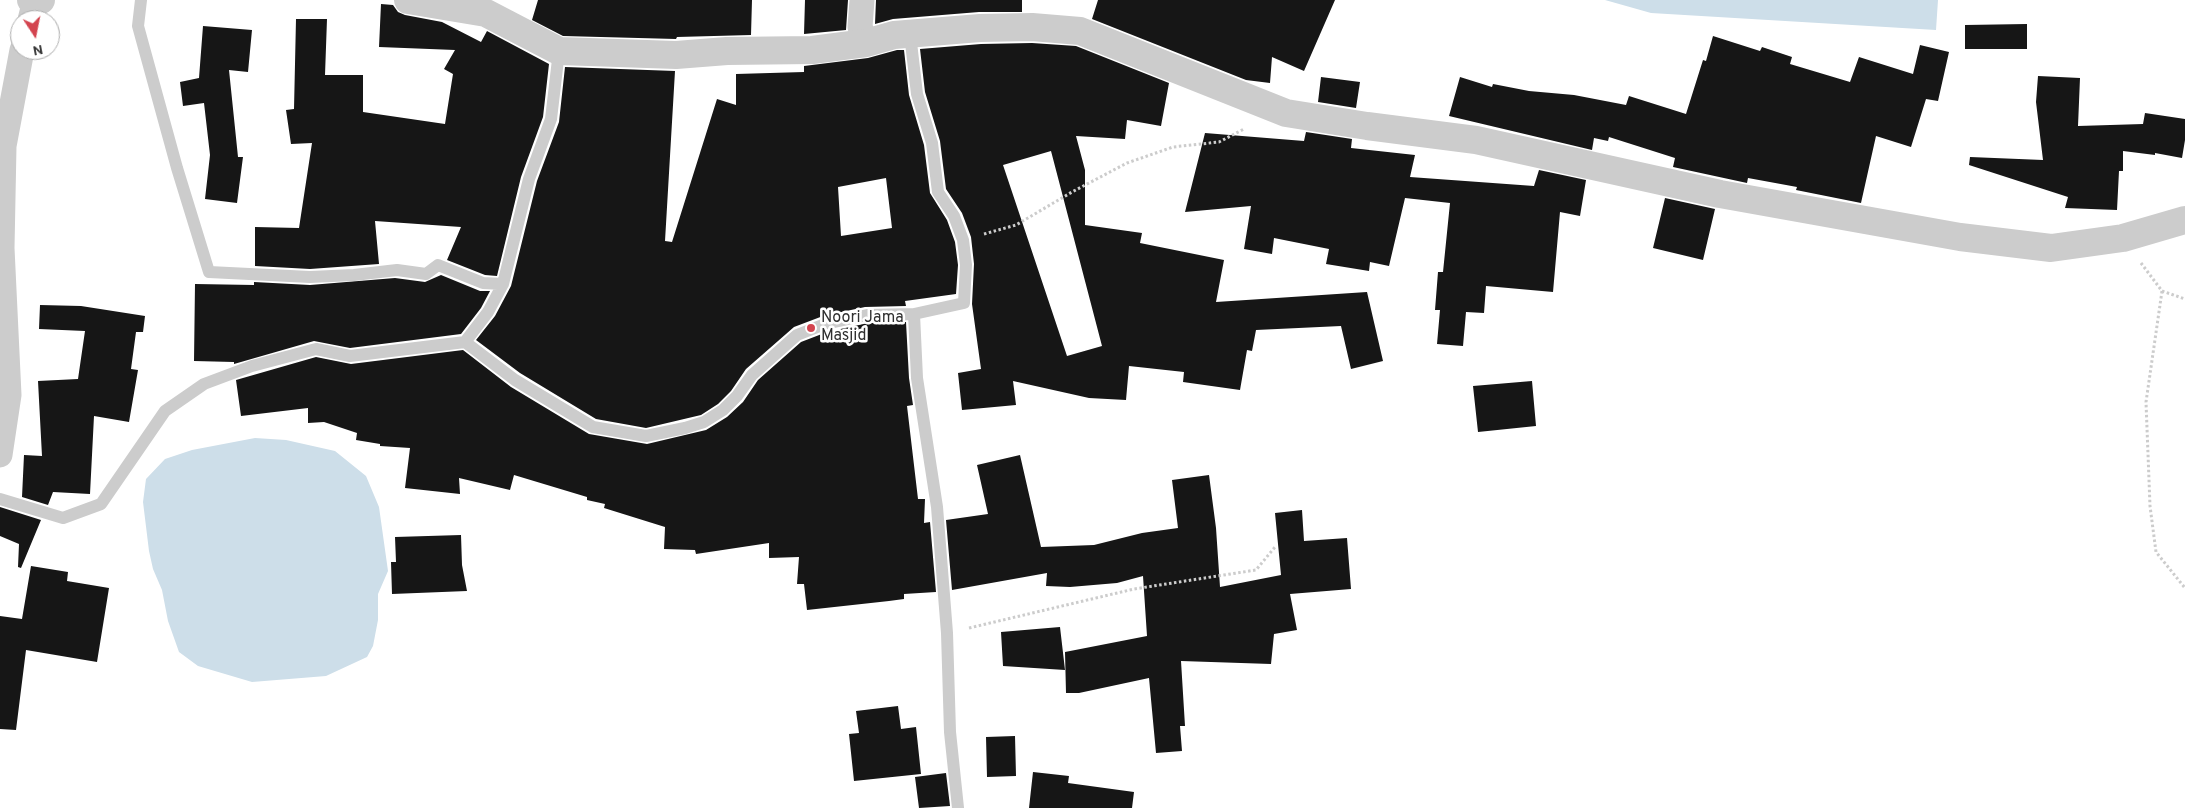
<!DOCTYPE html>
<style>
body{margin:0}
#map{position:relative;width:2185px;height:808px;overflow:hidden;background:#fff;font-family:Overpass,sans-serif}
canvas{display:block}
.north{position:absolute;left:10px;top:10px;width:50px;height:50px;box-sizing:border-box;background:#fff;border:1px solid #acacac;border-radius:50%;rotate:169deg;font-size:14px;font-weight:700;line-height:20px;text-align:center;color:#2f2f2f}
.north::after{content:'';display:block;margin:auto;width:18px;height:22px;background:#d3444f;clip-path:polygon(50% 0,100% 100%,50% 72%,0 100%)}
</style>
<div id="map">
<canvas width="2185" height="808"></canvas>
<div class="north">N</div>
</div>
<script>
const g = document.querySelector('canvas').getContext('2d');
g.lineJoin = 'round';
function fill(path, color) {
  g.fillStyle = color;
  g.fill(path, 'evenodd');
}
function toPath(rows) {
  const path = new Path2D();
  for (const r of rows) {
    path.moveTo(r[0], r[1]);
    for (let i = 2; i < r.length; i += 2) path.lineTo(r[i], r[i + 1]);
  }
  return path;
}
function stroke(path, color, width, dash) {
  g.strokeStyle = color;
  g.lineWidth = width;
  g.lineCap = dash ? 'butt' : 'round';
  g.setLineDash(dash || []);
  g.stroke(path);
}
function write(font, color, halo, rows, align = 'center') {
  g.font = font + ' Overpass,sans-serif';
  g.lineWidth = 5;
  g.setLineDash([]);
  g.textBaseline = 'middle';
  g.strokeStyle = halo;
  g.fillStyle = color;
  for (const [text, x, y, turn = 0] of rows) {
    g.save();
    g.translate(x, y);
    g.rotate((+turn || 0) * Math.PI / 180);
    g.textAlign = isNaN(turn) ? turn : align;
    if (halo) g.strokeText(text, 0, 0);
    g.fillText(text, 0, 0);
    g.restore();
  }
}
fill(toPath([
 [1605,0,1938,0,1936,30,1651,13],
 [255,438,286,440,335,451,366,476,379,507,388,571,378,594,378,620,373,646,367,657,326,676,252,682,198,666,179,652,168,621,162,590,153,569,149,551,143,502,146,479,165,459,192,450]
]), '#cddee9');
fill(toPath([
 [538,0,752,0,751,35,677,37,676,39,563,36,532,20],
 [805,0,848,0,846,30,804,34],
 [876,0,1022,0,1022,12,979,12,893,19,875,24],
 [1098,0,1335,0,1304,71,1272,57,1270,83,1246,80,1092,19],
 [381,4,393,5,398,12,405,15,442,22,481,42,487,31,549,64,543,117,521,177,497,276,485,275,447,260,461,227,375,221,379,264,310,269,255,266,255,227,299,228,312,143,291,144,286,110,294,109,296,19,327,19,325,75,363,75,363,112,445,124,453,74,444,69,455,50,379,47],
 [2027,24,2027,49,1965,49,1965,25],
 [203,26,252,30,248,72,229,70,238,157,243,157,237,203,205,199,210,155,204,103,183,106,180,82,199,78],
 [1713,36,1760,51,1762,47,1792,57,1790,64,1850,82,1859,57,1913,74,1920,45,1949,52,1938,101,1926,99,1911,147,1876,136,1861,203,1796,190,1797,187,1748,178,1747,183,1673,167,1675,158,1609,137,1608,141,1594,138,1592,150,1449,116,1460,77,1492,87,1493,84,1529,91,1574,95,1626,105,1629,96,1686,114,1703,60,1706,61],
 [1032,43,1076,46,1169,83,1161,126,1127,120,1125,139,1076,136,1085,170,1085,225,1142,233,1140,243,1224,260,1216,302,1367,292,1383,361,1351,369,1341,326,1256,330,1252,351,1247,350,1240,390,1183,382,1184,372,1129,366,1126,400,1089,398,1013,381,1016,405,962,410,958,373,981,369,972,304,974,264,971,237,962,213,946,189,940,141,925,92,920,49,981,44],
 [1051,151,1102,346,1067,356,1003,165],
 [897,50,904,50,909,95,924,145,930,193,947,220,955,242,958,265,956,294,905,301,906,306,865,307,823,316,794,327,746,369,731,391,718,404,701,415,646,428,596,419,520,373,476,340,495,316,511,286,537,181,559,122,565,67,675,71,665,241,672,242,717,99,736,105,736,74,804,72,804,66,868,58],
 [886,178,892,228,841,236,838,187],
 [2038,76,2080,78,2078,126,2143,124,2145,113,2185,119,2185,140,2182,158,2155,153,2155,155,2123,151,2123,171,2119,171,2117,210,2065,208,2068,197,1969,165,1970,157,2043,160,2036,102],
 [1321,77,1360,82,1356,108,1318,102],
 [1306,132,1352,139,1351,148,1415,155,1410,177,1534,186,1539,170,1586,180,1580,216,1560,212,1553,292,1486,286,1484,313,1466,312,1463,346,1437,344,1440,310,1435,310,1438,272,1443,272,1450,203,1405,198,1389,266,1370,262,1369,271,1326,264,1329,249,1274,238,1272,254,1244,249,1251,206,1185,212,1205,133,1304,141],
 [1665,198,1715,209,1703,260,1653,248],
 [441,275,480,291,490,291,481,308,461,334,350,348,314,341,234,364,234,362,194,361,195,284,254,285,254,282,310,285,395,278,425,282],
 [40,305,81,306,145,316,143,332,136,332,131,369,138,370,129,422,94,416,90,494,53,492,48,505,22,497,24,455,42,456,38,381,78,379,85,331,39,329],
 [906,322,909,378,913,405,907,406,918,499,925,499,924,523,930,522,936,592,904,594,904,599,889,601,807,610,804,584,797,584,799,557,769,558,769,543,696,554,695,550,664,549,665,527,604,508,605,504,587,500,587,497,514,475,510,490,459,478,460,494,405,488,410,448,380,446,380,444,356,440,357,433,324,422,308,423,308,408,241,416,236,380,316,357,351,364,463,350,511,387,589,434,647,444,706,430,727,417,743,402,758,380,801,342,827,332,868,323],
 [1532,381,1536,426,1478,432,1473,386],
 [1020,455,1041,547,1094,545,1142,533,1178,528,1172,480,1209,475,1216,528,1220,587,1281,575,1275,513,1302,510,1304,541,1347,538,1351,589,1290,594,1297,630,1274,634,1271,664,1181,661,1185,726,1180,726,1182,751,1156,753,1149,678,1079,693,1066,693,1065,652,1147,636,1143,576,1117,583,1070,587,1046,586,1047,573,952,590,946,520,988,514,977,465],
 [0,507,41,520,21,568,18,567,19,544,0,536],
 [461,535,462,565,467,591,392,594,391,562,396,562,395,537],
 [31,566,68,572,67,581,109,588,97,662,26,650,16,730,0,729,0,616,22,619],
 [1060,627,1065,670,1003,666,1001,632],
 [898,706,901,729,916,727,921,774,854,781,849,734,859,733,856,711],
 [1015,736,1016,776,987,777,986,737],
 [1033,772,1069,776,1068,783,1134,792,1132,808,1029,808],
 [946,773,950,806,919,808,915,777]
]), '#161616');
stroke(toPath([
 [984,234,1016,225,1072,192,1127,163,1173,147,1219,142,1244,129],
 [2141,263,2162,291,2185,299],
 [2162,291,2146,402,2150,506,2156,552,2185,588],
 [969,628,1134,589,1256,570,1275,547]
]), '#ccc', 3, [2.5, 2.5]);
stroke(toPath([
 [141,0,138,26,177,168,209,272,310,277,354,275,397,270,426,274,438,265,483,283,503,284],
 [910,34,917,94,932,143,938,192,954,216,963,240,966,265,964,303,914,314,917,378,937,507,947,633,950,732,958,808],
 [465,342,515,380,593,427,646,436,685,428,704,422,723,410,737,396,752,375,797,335,825,324,867,315,914,314],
 [0,499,63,518,101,504,165,411,204,384,252,366,316,349,350,356,465,342,488,312,503,284,529,179,551,119,559,51]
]), '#ccc', 12);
stroke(toPath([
 [862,0,860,27,866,43],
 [30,20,35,0],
 [0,455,9,395,2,248,4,146,22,50]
]), '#ccc', 25);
stroke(toPath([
 [31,0,41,0],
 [408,0,486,13,559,51,676,55,727,51,812,50,866,43,894,35,980,28,1032,27,1080,31,1286,113,1367,126,1476,140,1720,194,1960,237,2051,248,2123,238,2185,220]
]), '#ccc', 28);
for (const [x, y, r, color] of [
 [811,328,5,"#d3444f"]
]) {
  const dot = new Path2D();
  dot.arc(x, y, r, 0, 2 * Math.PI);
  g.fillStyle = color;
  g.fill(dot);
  stroke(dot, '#fff', 2);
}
write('16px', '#2f2f2f', '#fff', [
 ["Noori Jama",821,319],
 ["Masjid",821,337]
], 'left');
</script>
